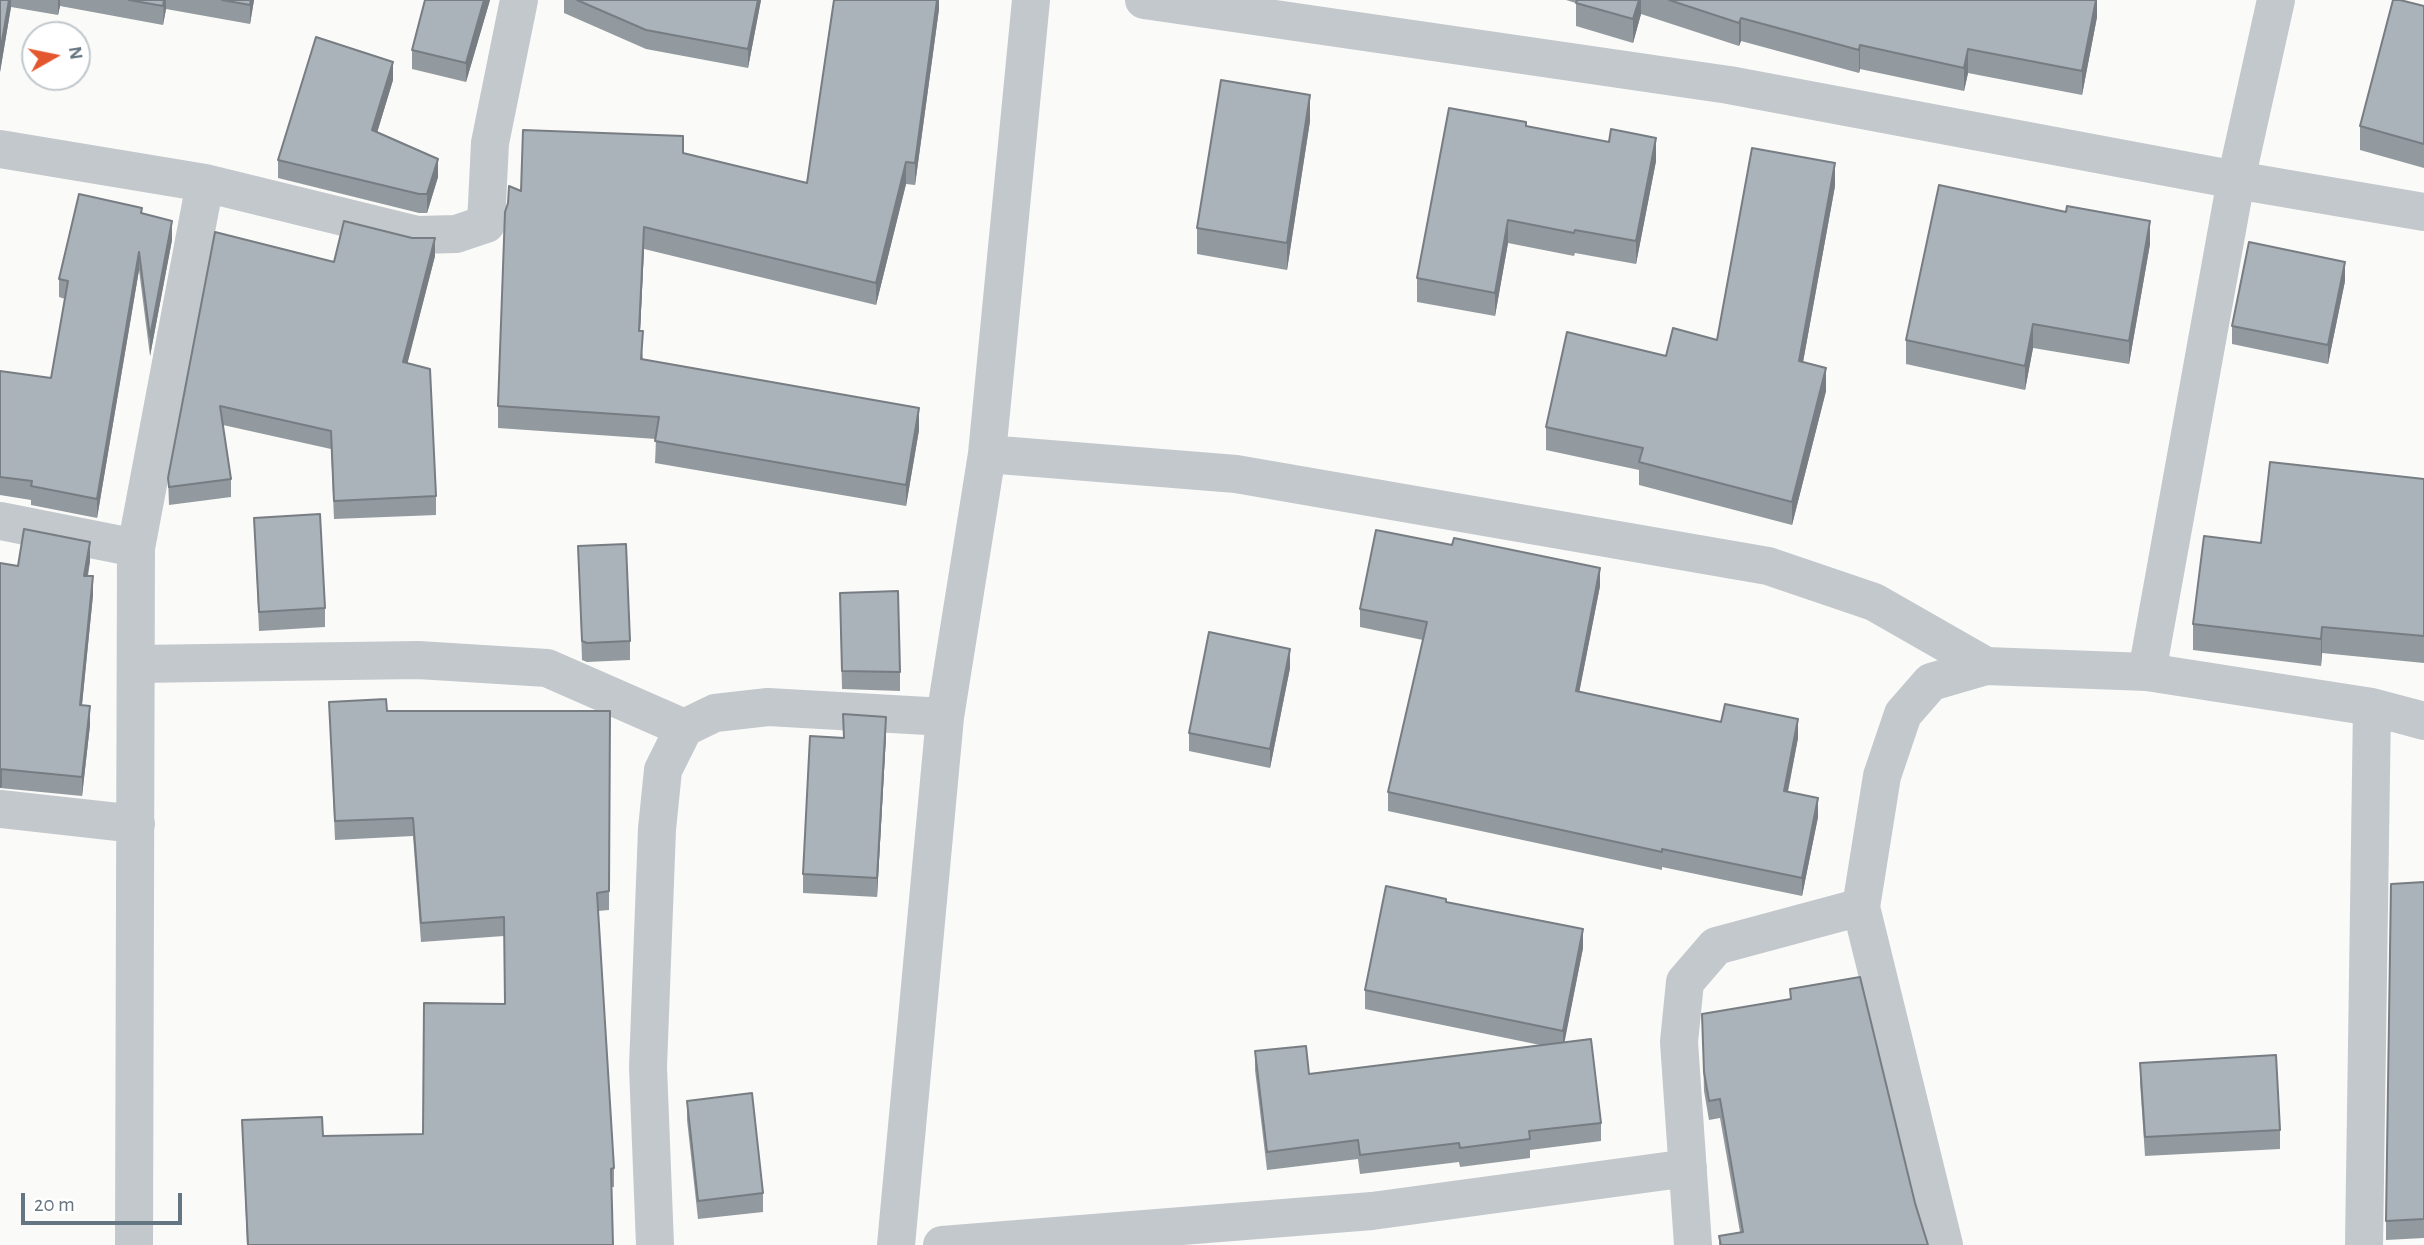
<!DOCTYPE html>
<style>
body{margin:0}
#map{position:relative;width:2424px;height:1245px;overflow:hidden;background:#fafaf8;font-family:"Alegreya Sans",sans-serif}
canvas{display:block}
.north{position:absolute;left:21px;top:21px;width:70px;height:70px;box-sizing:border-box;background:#fff;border:2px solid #c1c8cd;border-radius:50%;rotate:81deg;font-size:19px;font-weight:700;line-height:28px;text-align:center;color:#657683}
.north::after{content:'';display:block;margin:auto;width:24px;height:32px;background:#e4572e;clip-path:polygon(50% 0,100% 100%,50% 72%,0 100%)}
.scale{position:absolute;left:21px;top:1193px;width:161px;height:32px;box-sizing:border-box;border:4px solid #657683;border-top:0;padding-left:9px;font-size:21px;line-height:24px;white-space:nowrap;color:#657683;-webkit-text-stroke:5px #fff;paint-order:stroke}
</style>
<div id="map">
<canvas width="2424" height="1245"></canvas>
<div class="north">N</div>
<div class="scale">20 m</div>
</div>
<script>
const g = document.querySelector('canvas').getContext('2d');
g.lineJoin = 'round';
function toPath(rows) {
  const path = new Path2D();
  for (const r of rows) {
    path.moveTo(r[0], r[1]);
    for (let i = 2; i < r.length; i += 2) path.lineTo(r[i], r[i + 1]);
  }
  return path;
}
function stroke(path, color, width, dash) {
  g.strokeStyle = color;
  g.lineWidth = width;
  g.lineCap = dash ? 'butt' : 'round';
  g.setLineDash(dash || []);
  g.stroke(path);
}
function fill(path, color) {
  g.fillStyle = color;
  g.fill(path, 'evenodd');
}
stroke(toPath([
 [1144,0,1729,85,2236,180,2276,0],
 [0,149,205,183,136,548],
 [205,183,417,235,456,234,486,224,490,143,519,0],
 [987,454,1236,474,1768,566,1874,602,1986,666],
 [0,521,136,548,134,1245],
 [136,664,418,660,547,668,684,728],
 [2147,672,2372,707,2424,721],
 [0,809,136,824],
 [1861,907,1944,1245],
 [655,1245,648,1067,657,829,663,770,684,728,715,713,768,707,945,717,987,454,1031,0],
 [896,1245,945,717],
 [942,1245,1372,1211,1688,1168],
 [1693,1245,1679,1042,1685,982,1716,946,1861,907,1882,776,1903,714,1931,682,1986,666,2147,672,2236,180,2424,212],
 [2364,1245,2372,707]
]), '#c3c8cc', 38);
fill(toPath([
 [0,0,254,0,250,24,166,9,163,25,60,6,58,15,11,7,0,72],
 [425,0,490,0,466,82,412,69,412,50],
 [564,0,761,0,748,68,646,49,564,13],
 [939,0,939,9,915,185,906,184,876,305,644,249,640,331,643,359,919,430,906,506,655,463,656,439,498,428,498,406,521,191,683,153,807,183],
 [1566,0,2097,0,2097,17,2082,95,1968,73,1964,91,1860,69,1859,73,1741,41,1739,46,1641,14,1633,43,1576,26,1576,3],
 [2424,6,2424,168,2360,150,2360,126],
 [393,80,377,133,438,177,427,213,419,213,278,178,278,160],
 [1310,121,1287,270,1197,254,1197,228],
 [1526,126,1656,161,1636,264,1575,253,1574,256,1508,243,1495,316,1417,302,1417,278],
 [1835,186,1803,362,1826,391,1792,525,1639,485,1639,470,1546,450,1546,427,1666,356,1717,340],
 [142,214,172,240,150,356,139,270,97,518,31,505,31,500,0,495,0,371,51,378,65,299,59,297,59,279],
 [215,232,334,262,435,256,407,363,436,496,436,515,334,519,331,449,223,425,231,479,231,497,169,505,168,478],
 [2150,244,2129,364,2033,348,2025,390,1906,364,1906,340],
 [2345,281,2328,364,2232,344,2232,326],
 [2424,479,2424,663,2322,653,2321,666,2193,650,2193,624,2261,543],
 [254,518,325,608,325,627,259,631],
 [578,546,630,641,630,660,587,662,582,660],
 [90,561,88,576,93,595,82,705,90,725,82,796,0,788,0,563,18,566],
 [1600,586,1579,692,1798,738,1788,792,1818,817,1802,896,1662,867,1662,870,1388,811,1388,792,1423,640,1360,627,1360,609],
 [840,611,900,672,900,691,842,689],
 [1290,668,1270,768,1189,751,1189,733],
 [329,702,387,711,610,711,609,910,598,911,614,1168,614,1187,611,1187,613,1245,247,1245,242,1120,323,1136,423,1134,505,1004,504,936,421,942,413,836,335,840],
 [886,736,877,897,803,893,803,874,844,738],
 [2424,882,2424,1238,2386,1240,2386,1221],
 [1446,902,1583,948,1564,1042,1601,1123,1601,1141,1530,1150,1530,1158,1460,1167,1459,1162,1360,1174,1358,1159,1267,1170,1255,1070,1255,1051,1309,1074,1540,1045,1365,1009,1365,990],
 [1790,989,1915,1203,1928,1245,1719,1245,1719,1236,1740,1232,1720,1118,1709,1120,1704,1091,1702,1014,1790,999],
 [2140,1063,2280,1130,2280,1149,2145,1156,2140,1082],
 [687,1101,763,1193,763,1212,698,1219,687,1120]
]), '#929a9f');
fill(toPath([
 [9,0,11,0,11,7,0,72,0,53],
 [58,0,60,0,60,6,58,15],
 [164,0,166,0,166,9,163,25],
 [251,0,254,0,250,24,250,5],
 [484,0,490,0,466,82,466,63],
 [758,0,761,0,748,68,748,49],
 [937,0,939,0,939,9,915,185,915,163],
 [1639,0,1641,0,1641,14,1633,43,1633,19],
 [2096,0,2097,0,2097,17,2082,95,2082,71],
 [1741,18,1741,41,1739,46,1739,23],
 [1860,45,1860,69,1859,73,1859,50],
 [1968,49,1968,73,1964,91,1964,68],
 [393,62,393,80,372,149,372,130],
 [1310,95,1310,121,1287,270,1287,243],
 [1656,138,1656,161,1636,264,1636,241],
 [438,159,438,177,427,213,427,194],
 [906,162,906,184,876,305,876,283],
 [1835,163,1835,186,1799,384,1799,361],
 [1508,220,1508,243,1495,316,1495,293],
 [172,221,172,240,150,356,150,337],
 [2150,221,2150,244,2129,364,2129,341],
 [644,227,644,249,639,353,639,331],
 [435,238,435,256,403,381,403,362],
 [139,252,139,270,97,518,97,499],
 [2345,262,2345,281,2328,364,2328,345],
 [2033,324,2033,348,2025,390,2025,366],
 [1826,368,1826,391,1792,525,1792,502],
 [919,408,919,430,906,506,906,485],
 [90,542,90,561,84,594,84,576],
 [1600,568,1600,586,1576,709,1576,691],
 [93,576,93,595,80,724,80,705],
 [2322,627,2322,653,2321,666,2321,639],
 [1290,649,1290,668,1270,768,1270,749],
 [90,706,90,725,82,796,82,777],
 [886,717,886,736,877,897,877,878],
 [1798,719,1798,738,1784,810,1784,791],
 [0,769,2,769,2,787,0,788],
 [1818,798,1818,817,1802,896,1802,878],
 [1583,929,1583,948,1563,1050,1563,1031]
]), '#777d82');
const building = toPath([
 [0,0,9,0,0,53,0,0],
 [129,0,164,0,163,6,129,0],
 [222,0,251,0,250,5,222,0],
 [425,0,484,0,466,63,412,50,425,0],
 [577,0,758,0,748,49,646,30,577,0],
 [834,0,937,0,915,163,906,162,876,283,644,227,639,331,643,331,641,359,919,408,906,485,655,441,659,417,498,406,505,212,508,203,509,186,521,191,523,130,683,136,683,153,807,183,834,0],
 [1577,0,1639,0,1633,19,1576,3,1577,0],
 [1669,0,2096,0,2082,71,1968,49,1964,68,1860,45,1859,50,1741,18,1739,23,1669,0],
 [2393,0,2400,0,2424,6,2424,144,2360,126,2393,0],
 [316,37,393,62,372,130,438,159,427,194,419,194,278,160,316,37],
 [1221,80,1310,95,1287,243,1197,228,1221,80],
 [1449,108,1526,122,1526,126,1609,142,1611,129,1656,138,1636,241,1575,230,1574,233,1508,220,1495,293,1417,278,1449,108],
 [1752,148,1835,163,1799,361,1826,368,1792,502,1639,462,1643,448,1546,427,1567,332,1666,356,1673,328,1717,340,1752,148],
 [1939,185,2066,212,2067,206,2150,221,2129,341,2033,324,2025,366,1906,340,1939,185],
 [79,194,142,208,141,213,172,221,150,337,139,252,97,499,31,486,32,481,0,477,0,371,51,378,68,281,59,279,79,194],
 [344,221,412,238,435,238,403,362,430,369,436,496,334,501,331,431,220,406,231,479,169,487,168,478,215,232,334,262,344,221],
 [2249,242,2345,262,2328,345,2232,326,2249,242],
 [2270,462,2424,479,2424,636,2322,627,2321,639,2193,624,2204,536,2261,543,2270,462],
 [320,514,325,608,259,612,254,518,320,514],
 [24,529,90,542,84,576,93,576,80,705,90,706,82,777,0,769,0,563,18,566,24,529],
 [1376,530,1452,545,1454,538,1600,568,1576,691,1721,722,1725,704,1798,719,1784,791,1818,798,1802,878,1662,849,1662,852,1388,792,1427,622,1360,609,1376,530],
 [626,544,630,641,587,643,582,641,578,546,626,544],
 [898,591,900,672,842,671,840,593,898,591],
 [1209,632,1290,649,1270,749,1189,733,1209,632],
 [386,699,387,711,610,711,609,891,597,893,614,1168,611,1169,613,1245,248,1245,242,1120,322,1117,323,1136,423,1134,424,1003,505,1004,504,917,421,923,413,818,335,821,329,702,386,699],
 [843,714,886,717,877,878,803,874,810,736,844,738,843,714],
 [2424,882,2424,1219,2386,1221,2391,884,2424,882],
 [1386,886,1446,899,1446,902,1583,929,1563,1031,1365,990,1386,886],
 [1860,977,1915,1203,1928,1245,1721,1245,1719,1236,1743,1232,1720,1099,1709,1101,1704,1072,1702,1014,1791,999,1790,989,1860,977],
 [1591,1039,1601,1123,1529,1131,1530,1139,1460,1148,1459,1143,1360,1155,1358,1140,1267,1152,1255,1051,1306,1046,1309,1074,1591,1039],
 [2276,1055,2280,1130,2145,1137,2140,1063,2276,1055],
 [752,1093,763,1193,698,1201,687,1101,752,1093]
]);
fill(building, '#aab3b9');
stroke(building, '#777d82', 2);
</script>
